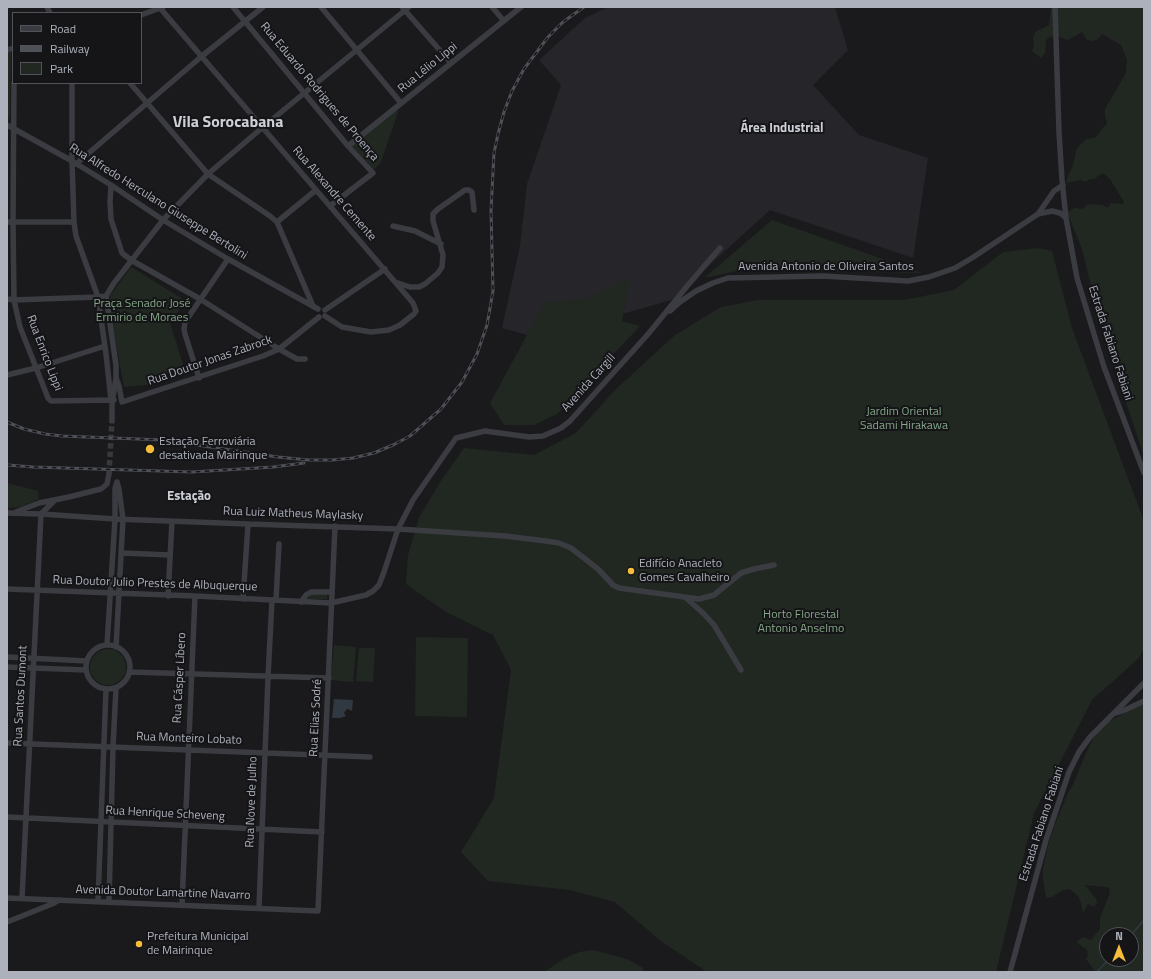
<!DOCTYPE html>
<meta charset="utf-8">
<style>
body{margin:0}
#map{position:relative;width:1151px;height:979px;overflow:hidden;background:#1a1a1d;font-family:"Titillium Web",sans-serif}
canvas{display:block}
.frame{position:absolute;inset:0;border:8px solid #adb1bc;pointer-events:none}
.legend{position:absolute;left:12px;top:12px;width:130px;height:72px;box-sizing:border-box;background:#151518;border:1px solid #52535a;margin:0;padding:5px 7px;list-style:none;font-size:12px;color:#adb1bc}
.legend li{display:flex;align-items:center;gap:8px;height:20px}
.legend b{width:20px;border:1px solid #52535a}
.north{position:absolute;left:1099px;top:927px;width:40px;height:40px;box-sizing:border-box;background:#151518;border:1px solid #52535a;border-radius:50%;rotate:0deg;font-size:11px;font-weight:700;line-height:16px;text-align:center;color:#adb1bc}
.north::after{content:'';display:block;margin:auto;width:14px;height:18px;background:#f6bc3a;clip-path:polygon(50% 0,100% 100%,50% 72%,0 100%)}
</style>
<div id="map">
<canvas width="1151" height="979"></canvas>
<div class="frame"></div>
<ul class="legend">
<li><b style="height:5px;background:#3b3c42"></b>Road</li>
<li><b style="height:5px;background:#4e5057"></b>Railway</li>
<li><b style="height:11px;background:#202821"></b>Park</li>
</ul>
<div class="north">N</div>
</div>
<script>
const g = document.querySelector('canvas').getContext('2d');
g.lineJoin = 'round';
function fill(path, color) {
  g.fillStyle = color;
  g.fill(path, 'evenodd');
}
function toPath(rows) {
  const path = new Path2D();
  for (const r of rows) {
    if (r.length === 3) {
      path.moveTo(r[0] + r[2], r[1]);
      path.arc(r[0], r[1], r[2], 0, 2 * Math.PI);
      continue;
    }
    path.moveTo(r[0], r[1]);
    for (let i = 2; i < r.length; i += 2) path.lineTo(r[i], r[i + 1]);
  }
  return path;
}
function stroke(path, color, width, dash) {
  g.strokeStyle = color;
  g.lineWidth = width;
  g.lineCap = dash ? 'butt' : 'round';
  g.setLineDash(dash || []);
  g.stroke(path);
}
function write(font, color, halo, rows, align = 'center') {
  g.font = font + ' "Titillium Web",sans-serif';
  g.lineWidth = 4;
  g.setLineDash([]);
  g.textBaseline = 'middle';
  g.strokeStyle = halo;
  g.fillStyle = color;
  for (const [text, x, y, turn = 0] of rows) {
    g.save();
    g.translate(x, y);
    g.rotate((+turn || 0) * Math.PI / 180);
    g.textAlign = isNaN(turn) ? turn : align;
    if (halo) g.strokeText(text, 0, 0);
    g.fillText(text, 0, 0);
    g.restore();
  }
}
fill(toPath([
 [608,7,835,7,848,50,813,85,859,135,928,158,913,258,770,210,671,300,538,338,502,328,520,246,527,184,561,85,539,60,585,18]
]), '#26262a');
fill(toPath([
 [1051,7,1144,7,1144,456,1103,333,1082,249,1067,212,1075,208,1082,209,1088,204,1102,205,1108,208,1111,203,1123,204,1124,202,1110,179,1104,174,1101,174,1094,179,1089,179,1086,182,1080,180,1067,183,1066,181,1073,165,1076,151,1079,146,1086,139,1095,138,1107,123,1105,115,1105,109,1126,73,1127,60,1121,45,1102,34,1098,39,1093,41,1087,40,1082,32,1068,40,1057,36,1050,37,1046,40,1045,53,1041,58,1032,51,1034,46,1033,38,1035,32,1049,25],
 [11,51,10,116,8,122,7,122,7,52],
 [397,110,398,112,381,162,374,170,351,145],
 [772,220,922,273,746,269,704,278],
 [1038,248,1052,251,1072,328,1144,521,1144,648,1139,658,1092,700,1034,813,996,972,707,972,661,941,615,902,570,890,488,881,461,852,494,798,511,670,493,635,446,612,406,584,408,555,419,518,440,482,464,448,534,455,576,433,616,389,675,335,721,307,758,300,904,300,954,290,1003,252],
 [131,267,186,301,170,323,185,371,156,384,124,387,111,316,110,296],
 [630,278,622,321,640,326,557,414,534,425,504,425,490,403,545,302,587,299],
 [7,483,38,491,39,499,21,507,7,508],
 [311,594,327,594,327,599,306,599],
 [416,637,468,638,467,717,415,716],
 [334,645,356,647,353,682,331,680],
 [359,648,375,648,373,682,356,681],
 [108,667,18],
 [1144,703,1144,972,1095,972,1086,959,1086,957,1087,958,1088,955,1087,950,1076,942,1083,937,1091,940,1100,929,1100,918,1110,893,1109,888,1106,887,1085,885,1096,899,1097,903,1094,907,1088,904,1083,913,1081,903,1078,896,1070,889,1063,890,1052,897,1046,898,1043,878,1043,869,1048,845,1055,824,1068,793,1073,785,1086,753,1094,737,1106,723],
 [1107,935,1131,935,1131,959,1107,959],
 [593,950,627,959,643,968,644,972,544,972,565,958,579,952]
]), '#202821');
fill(toPath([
 [334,699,353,700,352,711,348,709,346,710,344,713,346,716,340,718,332,718]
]), '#303942');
stroke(toPath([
 [1131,935,1144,920],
 [1097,972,1109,959]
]), '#303942', 1.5);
stroke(toPath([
 [109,474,112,421]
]), '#37383d', 5.5, [5.5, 3]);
stroke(toPath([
 [47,7,50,13],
 [233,7,348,146,373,173,330,206],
 [321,7,401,103],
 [402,7,451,63],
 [492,7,504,21],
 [1055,7,1059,132,1062,180,1066,218,1077,278,1104,367,1144,473],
 [160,8,413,303,416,311,414,314,400,325,389,330,371,332,342,327,325,316],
 [141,15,163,7],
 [7,50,13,48],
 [14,83,13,222,14,300,20,327,48,398,51,401,114,400],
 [72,83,72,161,74,222,76,236,98,297,106,354,111,400,112,403],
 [130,83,208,174,270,216,277,222,313,306],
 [7,125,72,161,111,185,163,220,228,259,318,309],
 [348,146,521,7],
 [76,164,202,56,263,7],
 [111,185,110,202,111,219,122,253,131,260,200,299,279,349,297,359,305,359],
 [1038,214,1052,211,1060,213,1066,218],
 [7,222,74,222],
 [277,222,316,190],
 [393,226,415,231,441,244],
 [398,283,410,287,419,287,425,284,438,273,442,267,443,255,433,221,433,214,438,209,465,190,469,190,472,192,474,210],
 [106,296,116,365,116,378,112,403,112,421],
 [7,299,14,300,98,297,106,296,114,283,163,220,208,174,263,127,409,7],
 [325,310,385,269],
 [670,311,680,302,696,291,713,283,728,278,823,276,908,281,929,277,955,268,972,258,1038,214,1054,191,1063,185],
 [7,375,36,368,105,346],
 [116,378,119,386,122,402,263,356,279,349,319,317],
 [199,378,185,334,184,329,185,322,228,259],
 [16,512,39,503,69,497,101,489,107,484,109,474],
 [7,513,41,514,115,519,248,524,398,529,505,536,546,541,559,543,571,548,598,569,613,585,619,588,699,599,714,595,741,573,754,569,774,565],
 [122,553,170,555],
 [7,589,195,596,331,603,366,595,373,591,379,585,384,572,398,529,413,500,456,438,485,431,529,437,543,436,561,428,570,421,649,333,688,285,720,248],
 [168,596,172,521],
 [686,598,703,613,714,625,741,670],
 [243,599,248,524],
 [276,600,279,544],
 [301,602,306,595,311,592,331,592],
 [107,645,115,519,115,488,117,482],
 [108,667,22],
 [116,647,123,519,119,489,117,482],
 [7,657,87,661],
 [7,667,86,670],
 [129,672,329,678],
 [1113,714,1125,710,1144,701],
 [7,743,370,757],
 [7,817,322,832],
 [7,898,318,911,335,526],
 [22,898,41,514,54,501],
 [98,901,106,689],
 [109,902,113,747,116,688],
 [182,905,195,596],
 [259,908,268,677,272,600],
 [7,922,52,904,59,900],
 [1010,972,1046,840,1069,772,1079,752,1090,737,1144,683]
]), '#3b3c42', 5.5);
const rail = toPath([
 [7,422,24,429,45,434,62,436,163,440,278,457,309,460,332,460,353,458,374,453,393,445,410,436,441,409,462,382,477,354,487,325,493,291,491,211,494,153,498,134,504,112,512,91,524,69,548,37,563,22,584,7],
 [7,465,33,467,192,472,273,467,304,463]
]);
stroke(rail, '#4e5057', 3);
stroke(rail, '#151518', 1.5, [4.5]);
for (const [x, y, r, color] of [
 [150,449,5,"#f6bc3a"],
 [631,571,4,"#f6bc3a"],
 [139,944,4,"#f6bc3a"]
]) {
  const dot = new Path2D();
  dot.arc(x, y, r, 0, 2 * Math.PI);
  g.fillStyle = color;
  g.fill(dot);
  stroke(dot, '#151518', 1.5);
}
write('12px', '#adb1bc', '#151518', [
 ["Rua Lélio Lippi",428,68,-39],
 ["Rua Eduardo Rodrigues de Proença",319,92,50],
 ["Rua Alexandre Cemente",334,194,49],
 ["Rua Alfredo Herculano Giuseppe Bertolini",158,202,32],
 ["Avenida Antonio de Oliveira Santos",826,267],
 ["Estrada Fabiano Fabiani",1110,343,72],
 ["Rua Enrico Lippi",44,353,69],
 ["Rua Doutor Jonas Zabrock",210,361,-19],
 ["Avenida Cargill",589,383,-48],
 ["Rua Luiz Matheus Maylasky",293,514,2],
 ["Rua Doutor Julio Prestes de Albuquerque",155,584,2],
 ["Rua Cásper Líbero",180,678,-87],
 ["Rua Santos Dumont",21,696,-87],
 ["Rua Elias Sodré",316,718,-87],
 ["Rua Monteiro Lobato",189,739,2],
 ["Rua Nove de Julho",252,802,-88],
 ["Rua Henrique Scheveng",165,814,3],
 ["Estrada Fabiano Fabiani",1042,824,-72],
 ["Avenida Doutor Lamartine Navarro",163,893,2]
]);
write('12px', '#84a787', '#151518', [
 ["Praça Senador José",142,304],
 ["Ermirio de Moraes",142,318],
 ["Jardim Oriental",904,412],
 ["Sadami Hirakawa",904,426],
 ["Horto Florestal",801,615],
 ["Antonio Anselmo",801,629]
]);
write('12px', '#adb1bc', '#151518', [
 ["Estação Ferroviária",159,442],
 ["desativada Mairinque",159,456],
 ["Edifício Anacleto",639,564],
 ["Gomes Cavalheiro",639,578],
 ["Prefeitura Municipal",147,937],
 ["de Mairinque",147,951]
], 'left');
write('bold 13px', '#ced0d8', '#151518', [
 ["Área Industrial",782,129],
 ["Estação",189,497]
]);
write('bold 16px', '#ced0d8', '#151518', [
 ["Vila Sorocabana",228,123]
]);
</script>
